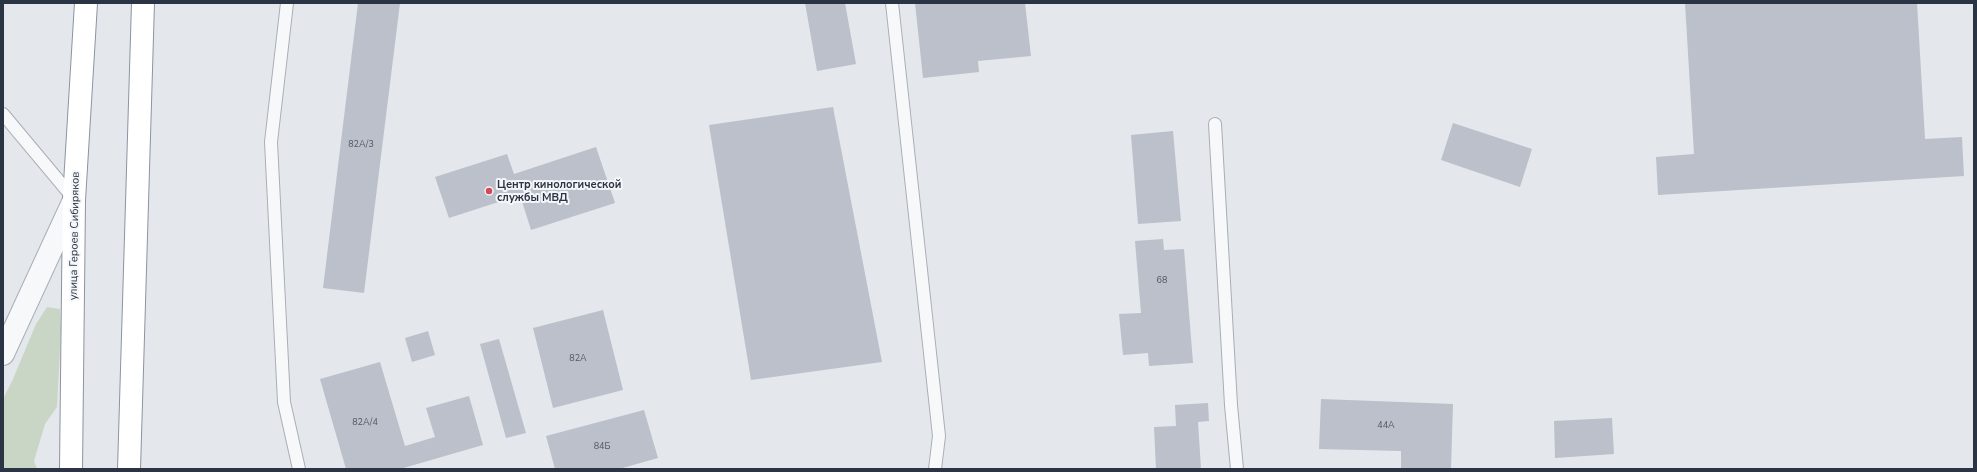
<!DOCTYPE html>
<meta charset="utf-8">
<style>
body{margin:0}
#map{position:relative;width:1977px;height:472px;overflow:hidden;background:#e4e7ec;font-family:"Nunito Sans",sans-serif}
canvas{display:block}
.frame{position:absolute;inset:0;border:4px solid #2b3445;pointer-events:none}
</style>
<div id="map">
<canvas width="1977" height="472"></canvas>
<div class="frame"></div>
</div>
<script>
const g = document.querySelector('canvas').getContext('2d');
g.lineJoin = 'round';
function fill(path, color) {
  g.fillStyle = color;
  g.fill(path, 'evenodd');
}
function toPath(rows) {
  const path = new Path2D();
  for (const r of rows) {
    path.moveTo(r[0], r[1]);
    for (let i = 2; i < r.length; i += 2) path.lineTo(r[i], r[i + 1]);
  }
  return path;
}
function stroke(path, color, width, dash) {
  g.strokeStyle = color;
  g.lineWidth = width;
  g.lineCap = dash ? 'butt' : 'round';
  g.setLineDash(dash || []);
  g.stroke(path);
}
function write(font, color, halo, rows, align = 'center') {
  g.font = font + ' "Nunito Sans",sans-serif';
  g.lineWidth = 4;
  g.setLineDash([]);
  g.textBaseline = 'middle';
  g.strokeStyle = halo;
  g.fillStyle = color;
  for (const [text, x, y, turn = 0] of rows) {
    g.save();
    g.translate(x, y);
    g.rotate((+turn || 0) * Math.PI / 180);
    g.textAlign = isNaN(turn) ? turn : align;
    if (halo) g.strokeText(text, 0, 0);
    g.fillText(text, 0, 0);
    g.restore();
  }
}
fill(toPath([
 [47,307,60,309,61,330,57,407,45,424,34,461,37,469,3,469,3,399,13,379,36,324]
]), '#c9d6c5');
fill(toPath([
 [358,3,400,3,364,293,323,288],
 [805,3,845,3,856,64,817,71],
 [915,3,1025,3,1031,56,978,61,979,72,923,78],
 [1685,3,1917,3,1925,139,1962,137,1964,176,1658,195,1656,157,1694,154],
 [833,107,882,362,751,380,709,125],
 [1453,123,1532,149,1520,187,1441,160],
 [1173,131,1181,221,1138,224,1131,135],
 [596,147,615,203,531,230,520,195,449,218,435,177,507,154,514,174],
 [1163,239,1164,250,1184,249,1193,363,1149,366,1148,353,1123,355,1119,314,1141,313,1135,241],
 [603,310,623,390,553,408,533,328],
 [428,331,435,355,412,362,405,338],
 [499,339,526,433,506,438,480,344],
 [380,362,405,446,435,437,426,408,469,396,483,445,400,469,346,469,320,379],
 [1321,399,1453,404,1451,469,1401,469,1401,451,1319,449],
 [1208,403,1209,421,1198,422,1201,469,1156,469,1154,427,1176,426,1175,405],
 [644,410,658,458,619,469,555,469,546,436],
 [1612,418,1614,454,1555,458,1554,421]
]), '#bbc0ca');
const service = toPath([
 [287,3,271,142,284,402,299,469],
 [892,3,939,436,935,469],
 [3,114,74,199],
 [1215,124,1231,405,1237,469]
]);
const tertiary = toPath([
 [3,354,74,200]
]);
const trunk = toPath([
 [71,469,74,200,86,3],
 [129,469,143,3]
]);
stroke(service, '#a9aeb7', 14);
stroke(tertiary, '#a9aeb7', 24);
stroke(trunk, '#8b94a3', 24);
stroke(service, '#f7f8fa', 12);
stroke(tertiary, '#f7f8fa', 22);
stroke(trunk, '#fff', 22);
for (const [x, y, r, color] of [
 [489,191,4,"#d1495b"]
]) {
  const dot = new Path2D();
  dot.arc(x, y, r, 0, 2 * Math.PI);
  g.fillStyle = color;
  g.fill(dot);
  stroke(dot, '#f4f6f9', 1.5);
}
write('9px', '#4f5766', null, [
 ["82А/3",361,145],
 ["68",1162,281],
 ["82А",578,359],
 ["82А/4",365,423],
 ["44А",1386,426],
 ["84Б",602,447]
]);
write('bold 11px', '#2b3445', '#f4f6f9', [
 ["Центр кинологической",497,185],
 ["службы МВД",497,198]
], 'left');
write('11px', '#2b3445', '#f4f6f9', [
 ["улица Героев Сибиряков",75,236,-89]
]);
</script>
